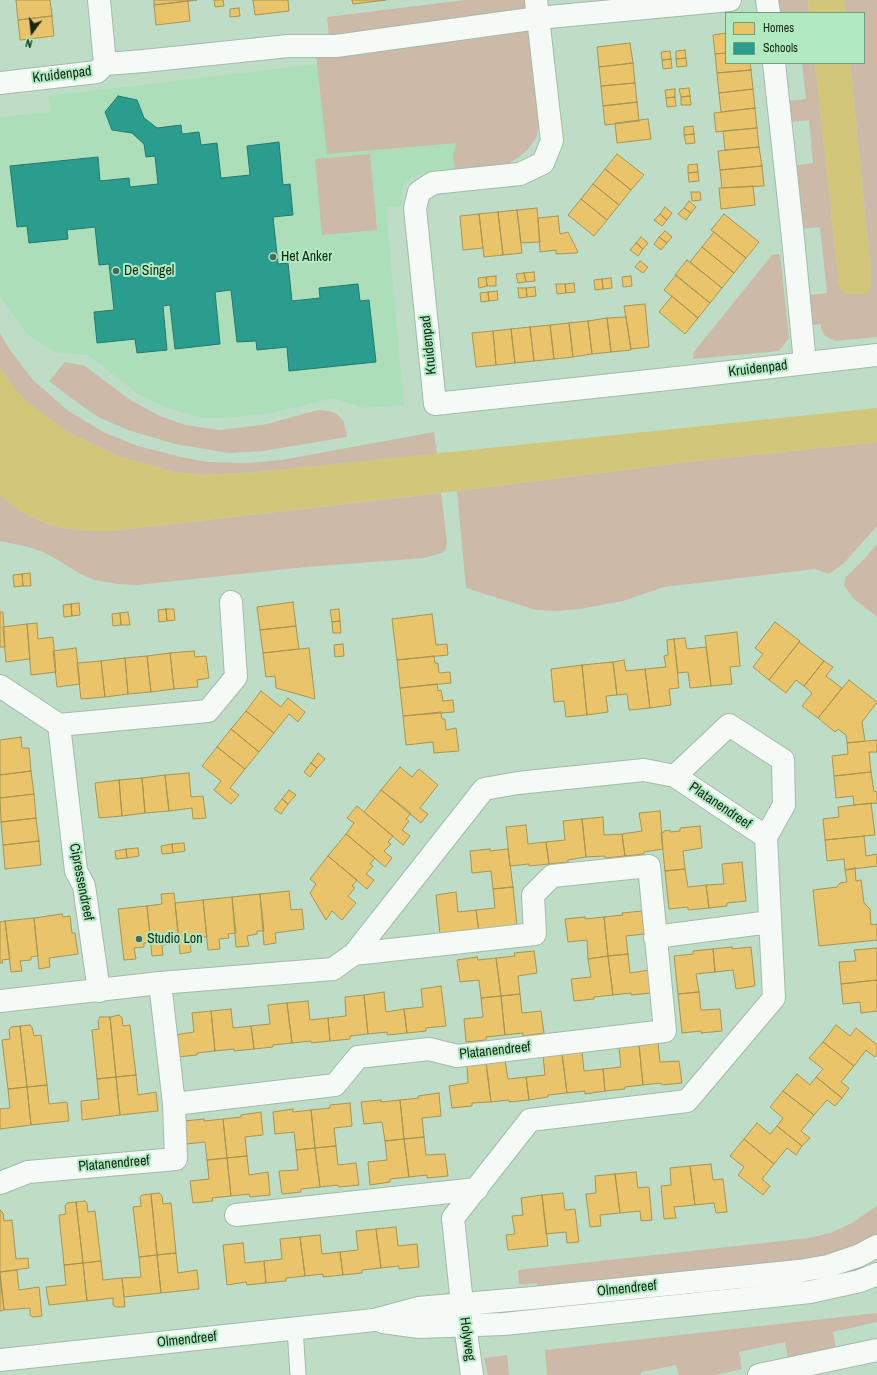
<!DOCTYPE html>
<style>
body{margin:0}
#map{position:relative;width:877px;height:1375px;overflow:hidden;background:#beddc6;font-family:"Archivo Narrow",sans-serif}
canvas{display:block}
.legend{position:absolute;left:725px;top:12px;width:140px;height:52px;box-sizing:border-box;background:#b1eac0;border:1px solid #719c7d;margin:0;padding:5px 7px;list-style:none;font-size:12px;color:#122819}
.legend li{display:flex;align-items:center;gap:8px;height:20px}
.legend b{width:20px;border:1px solid #719c7d}
.north{position:absolute;left:12px;top:12px;width:40px;height:40px;-webkit-text-stroke:3px #b1eac0;paint-order:stroke;rotate:195deg;font-size:11px;font-weight:700;line-height:16px;text-align:center;color:#122819}
.north::after{content:'';display:block;margin:auto;width:14px;height:18px;background:#122819;clip-path:polygon(50% 0,100% 100%,50% 72%,0 100%)}
</style>
<div id="map">
<canvas width="877" height="1375"></canvas>
<ul class="legend">
<li><b style="height:11px;background:#e9c46a"></b>Homes</li>
<li><b style="height:11px;background:#2a9d8f"></b>Schools</li>
</ul>
<div class="north">N</div>
</div>
<script>
const ctx = document.querySelector('canvas').getContext('2d');
ctx.lineJoin = 'round';
function paint(path, color) {
  ctx.fillStyle = color;
  ctx.fill(path, 'evenodd');
}
function shape(rows) {
  const path = new Path2D();
  for (const r of rows) {
    path.moveTo(r[0], r[1]);
    for (let i = 2; i < r.length; i += 2) path.lineTo(r[i], r[i + 1]);
  }
  return path;
}
function strokePath(path, color, width, dash) {
  ctx.strokeStyle = color;
  ctx.lineWidth = width;
  ctx.lineCap = dash ? 'butt' : 'round';
  ctx.setLineDash(dash || []);
  ctx.stroke(path);
}
function drawText(font, color, halo, rows, align = 'center') {
  ctx.font = font + ' "Archivo Narrow",sans-serif';
  ctx.lineWidth = 4;
  ctx.setLineDash([]);
  ctx.textBaseline = 'middle';
  ctx.strokeStyle = halo;
  ctx.fillStyle = color;
  for (const [text, x, y, turn = 0] of rows) {
    ctx.save();
    ctx.translate(x, y);
    ctx.rotate((+turn || 0) * Math.PI / 180);
    ctx.textAlign = isNaN(turn) ? turn : align;
    if (halo) ctx.strokeText(text, 0, 0);
    ctx.fillText(text, 0, 0);
    ctx.restore();
  }
}
paint(shape([
 [317,64,539,125,536,138,528,149,519,157,509,163,423,174,410,178,403,185,402,206,386,207,404,405,364,408,333,398,272,413,225,418,202,418,168,408,138,394,88,355,58,353,41,344,26,333,0,296,0,117,51,112,48,96]
]), '#addeba');
paint(shape([
 [465,0,525,0,527,13,329,37,327,17],
 [778,0,808,0,809,13,780,13],
 [844,0,877,0,877,337,835,341,825,336,821,328,821,324,813,325,809,295,827,293,820,227,799,229,792,166,813,163,809,120,791,122,789,101,806,99,802,63,815,63,839,286,870,288,871,273,850,63,864,63,864,13,845,13],
 [529,28,539,125,536,138,528,149,519,157,509,163,455,170,453,154,457,143,327,154,316,54],
 [370,154,377,230,322,235,315,159],
 [780,254,789,338,779,351,694,359,693,353,772,255],
 [0,333,10,350,32,379,67,410,105,433,138,446,181,457,207,462,247,463,282,460,434,432,437,454,257,472,203,475,173,472,118,456,69,433,27,402,13,387,0,367],
 [65,362,85,366,130,400,160,416,185,425,219,430,263,425,318,410,329,411,337,414,344,422,347,437,263,451,229,453,175,444,128,430,98,417,71,398,49,381],
 [877,442,877,526,844,563,829,574,815,569,664,587,623,601,580,609,558,611,536,610,466,588,457,491,687,462],
 [441,493,447,543,445,550,442,553,424,558,306,567,137,585,118,584,94,580,77,572,58,560,43,552,28,547,0,541,0,495,20,511,45,523,64,528,88,531,111,531],
 [877,544,877,617,853,598,844,585,846,577,865,558],
 [877,1206,877,1234,869,1239,828,1257,538,1290,537,1283,519,1285,518,1270,809,1238,830,1233,852,1223],
 [877,1313,877,1322,833,1332,836,1349,788,1360,785,1342,739,1352,742,1369,715,1375,679,1375,676,1365,641,1372,641,1375,547,1375,545,1350],
 [507,1355,509,1375,488,1375,484,1358]
]), '#ccb9a7');
paint(shape([
 [808,0,844,0,845,13,809,13],
 [815,63,850,63,871,273,870,288,868,292,864,294,848,294,842,291,839,286],
 [0,367,13,387,27,402,69,433,118,456,173,472,203,475,257,472,877,408,877,442,687,462,457,491,111,531,88,531,64,528,45,523,20,511,0,495]
]), '#d2c679');
const homes = shape([
 [16,0,50,0,52,16,18,20,16,0],
 [154,0,197,0,154,5,154,0],
 [214,0,223,0,224,6,215,7,214,0],
 [253,0,288,0,289,11,255,15,253,0],
 [352,0,386,0,353,4,352,0],
 [188,1,190,21,156,25,154,5,188,1],
 [239,8,240,16,230,17,230,9,239,8],
 [52,16,54,36,20,40,18,20,52,16],
 [726,33,726,53,715,54,713,35,726,33],
 [630,43,633,63,599,67,597,47,630,43],
 [685,50,686,58,676,59,676,51,685,50],
 [670,51,671,59,662,60,661,52,670,51],
 [726,53,726,63,750,63,751,70,717,73,715,54,726,53],
 [686,58,687,66,677,67,676,59,686,58],
 [671,59,672,68,663,69,662,60,671,59],
 [633,63,635,83,601,86,599,67,633,63],
 [751,70,753,89,719,93,717,73,751,70],
 [635,83,637,102,603,106,601,86,635,83],
 [689,88,690,96,681,97,679,89,689,88],
 [675,89,675,97,666,98,665,90,675,89],
 [753,89,755,108,721,112,719,93,753,89],
 [690,96,691,105,681,105,681,97,690,96],
 [675,97,676,106,667,107,666,98,675,97],
 [637,102,639,121,605,125,603,106,637,102],
 [755,108,757,128,716,132,714,113,755,108],
 [648,119,651,139,617,143,615,123,648,119],
 [693,126,694,134,684,135,684,127,693,126],
 [757,128,759,147,725,150,723,131,757,128],
 [694,134,695,143,686,144,684,135,694,134],
 [759,147,762,166,720,170,718,151,759,147],
 [617,154,644,175,631,190,605,169,617,154],
 [697,164,698,172,688,173,688,165,697,164],
 [762,166,764,186,722,188,720,170,762,166],
 [605,169,631,190,619,205,593,184,605,169],
 [698,172,699,181,689,182,688,173,698,172],
 [593,184,619,205,607,220,581,199,593,184],
 [753,186,755,205,721,209,719,188,753,186],
 [691,192,700,192,701,200,692,201,691,192],
 [581,199,607,220,594,236,568,215,581,199],
 [689,201,696,207,691,213,684,208,689,201],
 [665,207,672,213,667,220,660,214,665,207],
 [537,208,540,242,521,243,517,210,537,208],
 [684,208,691,213,686,220,678,214,684,208],
 [517,210,522,253,503,255,498,212,517,210],
 [498,212,503,255,484,257,479,214,498,212],
 [479,214,483,248,463,250,460,216,479,214],
 [660,214,667,220,662,226,654,220,660,214],
 [724,214,759,242,746,258,711,230,724,214],
 [558,216,560,234,568,232,578,252,577,253,556,254,556,250,540,252,538,218,558,216],
 [665,231,672,237,667,243,659,237,665,231],
 [714,232,746,258,734,273,702,247,714,232],
 [641,237,648,243,643,249,636,243,641,237],
 [659,237,667,243,661,250,654,244,659,237],
 [636,243,643,249,638,256,630,250,636,243],
 [702,247,734,273,722,288,690,262,702,247],
 [687,260,722,288,710,303,675,275,687,260],
 [640,261,648,267,643,273,635,267,640,261],
 [534,272,535,281,526,282,524,273,534,272],
 [524,273,526,282,518,283,516,274,524,273],
 [676,275,710,303,698,318,664,290,676,275],
 [496,276,496,286,487,286,486,277,496,276],
 [631,276,632,286,623,287,622,277,631,276],
 [486,277,487,286,479,288,478,278,486,277],
 [611,278,612,288,603,289,602,279,611,278],
 [602,279,603,289,595,290,594,280,602,279],
 [574,283,575,292,566,293,565,284,574,283],
 [556,284,565,284,566,293,557,294,556,284],
 [535,287,536,296,527,297,526,288,535,287],
 [518,288,526,288,527,297,519,298,518,288],
 [497,291,498,300,489,301,488,292,497,291],
 [488,292,489,301,481,302,480,293,488,292],
 [672,296,698,318,685,334,659,312,672,296],
 [645,304,649,347,631,349,624,306,645,304],
 [626,317,631,350,611,352,607,318,626,317],
 [607,318,611,352,592,354,588,321,607,318],
 [588,321,592,354,573,357,569,323,588,321],
 [569,323,573,357,554,359,550,325,569,323],
 [550,325,554,359,534,361,530,327,550,325],
 [530,327,534,361,515,363,511,329,530,327],
 [511,329,515,363,496,365,493,331,511,329],
 [493,331,496,365,476,367,472,333,493,331],
 [30,573,31,586,23,586,22,574,30,573],
 [22,574,23,586,14,587,13,575,22,574],
 [293,602,296,626,260,630,257,607,293,602],
 [79,603,80,615,72,616,71,604,79,603],
 [71,604,72,616,64,617,63,605,71,604],
 [166,609,167,621,159,622,158,610,166,609],
 [166,609,174,609,175,620,167,621,166,609],
 [339,609,340,621,332,622,330,610,339,609],
 [0,612,3,612,5,647,0,647,0,612],
 [128,612,130,625,121,625,120,613,128,612],
 [120,613,121,625,113,626,112,614,120,613],
 [432,614,436,645,447,644,448,655,397,660,392,619,432,614],
 [340,621,341,633,333,633,332,622,340,621],
 [775,622,800,641,769,680,753,667,763,654,755,648,775,622],
 [37,623,38,639,53,637,56,672,31,675,27,624,37,623],
 [27,624,30,659,6,662,3,627,27,624],
 [296,626,299,649,263,653,260,630,296,626],
 [737,632,740,666,730,667,732,684,711,686,705,636,737,632],
 [685,638,687,649,706,647,711,686,690,688,688,672,678,673,674,639,685,638],
 [674,639,679,688,669,689,671,705,650,708,645,669,666,667,664,656,668,655,667,640,674,639],
 [799,642,824,661,804,686,796,680,786,693,769,680,799,642],
 [343,644,344,656,335,657,334,645,343,644],
 [76,648,80,684,57,687,53,651,76,648],
 [309,648,315,699,276,688,275,676,266,677,263,653,309,648],
 [194,651,195,657,206,656,209,678,197,680,198,687,174,689,170,653,194,651],
 [170,653,174,689,151,692,147,656,170,653],
 [147,656,151,692,128,694,125,658,147,656],
 [434,656,435,663,438,663,439,673,450,672,451,683,400,688,397,660,434,656],
 [125,658,128,694,105,697,101,661,125,658],
 [624,660,626,671,645,669,650,708,629,710,627,694,617,695,613,662,624,660],
 [101,661,105,697,81,699,77,663,101,661],
 [824,661,833,667,826,676,842,688,818,718,802,706,812,693,804,686,824,661],
 [613,662,617,695,606,696,608,712,587,715,582,665,613,662],
 [582,665,587,715,566,717,564,701,554,702,551,669,582,665],
 [849,680,877,702,862,722,865,741,847,743,846,735,838,729,835,732,818,718,849,680],
 [437,684,438,691,441,690,443,701,453,700,454,712,403,716,400,688,437,684],
 [261,691,281,707,288,698,305,712,298,722,289,714,274,733,246,711,261,691],
 [246,711,274,733,259,752,231,729,246,711],
 [441,712,442,719,445,719,446,730,456,728,459,751,434,753,433,742,406,745,403,716,441,712],
 [231,729,259,752,245,769,217,747,231,729],
 [21,737,22,748,29,748,31,771,0,775,0,740,21,737],
 [877,740,877,752,869,752,871,772,834,776,832,756,848,754,847,743,877,740],
 [217,747,245,769,230,788,239,795,231,804,214,790,221,781,202,766,217,747],
 [318,753,325,759,317,768,311,763,318,753],
 [311,763,317,768,310,777,304,772,311,763],
 [400,767,412,777,419,769,438,785,420,808,428,814,421,823,381,790,400,767],
 [31,771,34,794,0,798,0,775,31,771],
 [871,772,874,792,877,791,877,803,854,805,853,796,836,798,834,776,871,772],
 [189,773,191,797,203,796,206,818,193,819,192,808,169,811,165,775,189,773],
 [165,775,169,811,145,813,142,778,165,775],
 [142,778,145,813,122,816,119,780,142,778],
 [119,780,122,816,99,818,95,783,119,780],
 [289,790,296,795,288,804,282,799,289,790],
 [381,790,411,813,406,819,409,821,402,830,410,836,403,845,364,812,381,790],
 [34,794,36,818,1,822,0,798,34,794],
 [282,799,288,804,281,814,274,809,282,799],
 [871,803,875,835,825,840,823,819,839,817,838,807,871,803],
 [357,806,393,836,388,842,391,844,384,851,392,858,385,867,346,834,354,823,347,818,357,806],
 [660,811,663,849,644,852,644,854,625,856,622,834,642,831,639,813,660,811],
 [603,817,604,835,622,834,625,856,605,858,605,856,586,857,582,819,603,817],
 [36,818,39,841,3,845,1,822,36,818],
 [582,819,586,857,568,860,568,862,549,864,546,842,565,840,563,821,582,819],
 [526,825,528,844,546,842,549,864,529,866,529,864,510,866,506,827,526,825],
 [700,826,702,848,683,851,685,869,665,871,661,833,664,832,664,831,670,830,670,832,680,831,680,828,700,826],
 [346,834,375,858,370,864,373,866,366,874,374,880,367,889,328,856,346,834],
 [864,836,866,856,877,854,877,866,845,870,844,859,827,861,825,840,864,836],
 [39,841,41,865,5,869,3,845,39,841],
 [184,843,185,851,173,853,172,844,184,843],
 [172,844,173,853,162,854,161,846,172,844],
 [138,848,139,856,127,858,126,849,138,848],
 [126,849,127,858,116,859,115,851,126,849],
 [490,849,490,851,508,849,513,887,493,889,491,871,472,873,470,851,490,849],
 [328,856,357,880,352,886,355,888,348,896,356,903,342,920,332,911,326,920,310,893,316,884,310,879,328,856],
 [742,862,746,901,727,903,727,906,709,908,706,885,724,884,722,864,742,862],
 [855,868,856,881,861,880,864,903,870,909,871,925,877,924,877,940,819,946,813,890,837,887,840,883,847,882,845,870,855,868],
 [685,869,688,887,706,885,709,908,688,910,688,907,669,909,665,871,685,869],
 [513,887,517,926,479,932,476,910,495,908,493,889,513,887],
 [289,891,291,910,302,909,304,929,275,933,276,943,264,945,260,894,289,891],
 [456,892,458,912,476,910,479,932,440,934,436,895,456,892],
 [174,893,179,940,172,940,172,944,162,945,163,955,152,956,147,906,162,904,161,894,174,893],
 [260,894,264,931,257,931,257,934,247,936,249,946,236,947,232,897,260,894],
 [232,897,236,933,228,934,229,938,219,939,220,949,208,950,203,900,232,897],
 [203,900,207,937,200,937,201,941,190,942,191,952,180,954,175,903,203,900],
 [147,906,151,943,144,943,144,947,134,948,136,959,124,960,118,909,147,906],
 [642,911,644,934,626,936,628,954,608,956,604,917,623,915,622,913,642,911],
 [62,914,63,917,70,916,72,933,75,933,78,954,49,958,50,967,39,969,34,918,62,914],
 [585,917,585,919,604,917,608,956,588,959,587,940,568,942,565,919,585,917],
 [34,918,38,956,31,957,31,960,20,961,22,971,11,972,5,921,34,918],
 [5,921,10,959,2,960,3,963,0,963,0,922,5,921],
 [732,947,732,949,751,947,755,986,736,989,733,970,715,972,713,949,732,947],
 [877,948,877,980,841,984,839,962,856,961,854,950,877,948],
 [713,949,715,972,696,974,699,992,678,994,674,956,693,954,693,951,713,949],
 [534,951,537,973,518,976,520,994,501,996,496,958,515,956,514,953,534,951],
 [628,954,630,973,649,970,651,993,631,995,631,993,613,995,608,956,628,954],
 [608,956,613,995,594,997,594,999,574,1001,571,979,591,977,588,959,608,956],
 [477,957,478,960,496,958,501,996,481,998,479,980,460,982,457,960,477,957],
 [877,980,877,1011,861,1013,860,1002,843,1004,841,984,877,980],
 [441,986,446,1026,426,1028,426,1031,407,1033,404,1009,423,1007,421,989,441,986],
 [384,992,386,1012,404,1009,407,1033,387,1035,387,1032,368,1034,364,995,384,992],
 [699,992,701,1010,720,1009,722,1031,701,1033,701,1031,682,1033,678,994,699,992],
 [520,994,522,1013,541,1011,544,1033,523,1036,523,1033,505,1035,501,996,520,994],
 [364,995,368,1034,350,1036,350,1039,330,1041,328,1018,346,1016,345,997,364,995],
 [501,996,505,1035,486,1037,486,1040,466,1042,464,1019,483,1017,481,998,501,996],
 [308,1001,310,1020,328,1018,330,1041,311,1043,311,1041,292,1043,287,1003,308,1001],
 [287,1003,292,1043,273,1045,273,1047,254,1049,251,1026,270,1024,268,1005,287,1003],
 [231,1009,233,1028,251,1026,254,1049,234,1051,234,1049,215,1051,211,1011,231,1009],
 [211,1011,215,1051,197,1053,197,1055,177,1057,174,1035,194,1032,192,1013,211,1011],
 [119,1015,122,1018,123,1026,130,1025,136,1075,116,1077,110,1017,119,1015],
 [100,1017,110,1017,116,1077,97,1079,92,1030,99,1029,98,1021,100,1017],
 [30,1025,32,1027,34,1036,41,1035,47,1085,27,1087,20,1026,30,1025],
 [836,1025,850,1036,856,1028,877,1045,877,1054,875,1057,866,1050,854,1066,823,1042,836,1025],
 [20,1026,27,1087,8,1089,2,1040,10,1039,9,1030,11,1027,20,1026],
 [823,1042,854,1066,841,1082,849,1088,842,1098,816,1077,823,1069,809,1058,823,1042],
 [658,1043,660,1062,679,1061,682,1083,662,1085,661,1083,643,1085,639,1045,658,1043],
 [639,1045,643,1085,625,1087,625,1089,605,1091,603,1069,621,1067,619,1048,639,1045],
 [582,1052,584,1071,603,1069,605,1091,585,1094,585,1091,567,1093,562,1054,582,1052],
 [562,1054,567,1093,548,1095,548,1097,529,1100,526,1077,545,1075,543,1056,562,1054],
 [505,1060,508,1079,526,1077,529,1100,509,1102,509,1100,491,1102,486,1063,505,1060],
 [486,1063,491,1102,472,1103,472,1106,452,1108,449,1086,468,1083,467,1065,486,1063],
 [797,1074,810,1085,816,1077,842,1098,835,1106,827,1100,814,1115,783,1091,797,1074],
 [136,1075,138,1095,156,1092,158,1111,120,1115,116,1077,136,1075],
 [116,1077,120,1115,82,1120,81,1101,99,1099,97,1079,116,1077],
 [47,1085,49,1104,67,1102,69,1121,31,1125,27,1087,47,1085],
 [27,1087,31,1125,0,1129,0,1109,10,1108,8,1089,27,1087],
 [783,1091,814,1115,801,1131,810,1138,802,1146,777,1126,783,1118,770,1107,783,1091],
 [439,1093,441,1116,422,1118,424,1137,404,1139,400,1100,419,1098,418,1096,439,1093],
 [381,1100,381,1102,400,1100,404,1139,385,1141,382,1122,364,1124,361,1102,381,1100],
 [350,1103,352,1126,334,1128,336,1146,315,1148,311,1110,330,1108,330,1105,350,1103],
 [293,1109,293,1112,311,1110,315,1148,296,1150,294,1132,275,1134,273,1112,293,1109],
 [261,1112,263,1135,245,1137,247,1156,227,1158,223,1119,241,1117,241,1115,261,1112],
 [204,1119,204,1121,223,1119,227,1158,207,1160,205,1142,186,1144,184,1121,204,1119],
 [757,1123,770,1134,777,1126,802,1146,796,1155,787,1148,774,1164,744,1139,757,1123],
 [424,1137,426,1155,445,1154,448,1176,427,1178,427,1175,409,1177,404,1139,424,1137],
 [404,1139,409,1177,390,1179,390,1182,370,1185,368,1162,387,1160,385,1141,404,1139],
 [744,1139,774,1164,762,1179,770,1186,763,1195,738,1175,744,1167,730,1156,744,1139],
 [336,1146,338,1165,356,1163,359,1185,339,1187,338,1185,320,1187,315,1148,336,1146],
 [315,1148,320,1187,301,1189,301,1192,282,1194,279,1171,298,1170,296,1150,315,1148],
 [247,1156,249,1175,268,1172,270,1195,250,1197,249,1194,231,1196,227,1158,247,1156],
 [227,1158,231,1196,212,1198,213,1201,193,1203,190,1181,209,1179,207,1160,227,1158],
 [711,1164,713,1180,723,1179,727,1212,716,1213,714,1203,695,1205,690,1166,711,1164],
 [690,1166,695,1205,674,1207,676,1218,664,1219,661,1186,671,1185,670,1168,690,1166],
 [636,1172,638,1188,649,1187,652,1220,641,1221,640,1211,620,1213,615,1174,636,1172],
 [615,1174,620,1213,600,1215,601,1226,590,1227,586,1194,596,1193,595,1176,615,1174],
 [159,1193,162,1196,163,1204,171,1203,176,1253,157,1255,151,1194,159,1193],
 [563,1193,565,1210,575,1209,579,1242,567,1243,566,1232,546,1234,542,1195,563,1193],
 [151,1194,157,1255,139,1257,133,1207,141,1206,140,1197,142,1195,151,1194],
 [542,1195,548,1246,508,1250,506,1235,515,1234,512,1216,523,1215,521,1198,542,1195],
 [85,1201,87,1203,88,1212,95,1211,101,1261,83,1263,76,1202,85,1201],
 [76,1202,83,1263,64,1265,59,1215,66,1214,65,1206,67,1203,76,1202],
 [0,1210,3,1213,4,1221,12,1220,16,1259,28,1258,29,1268,0,1272,0,1210],
 [396,1227,398,1246,417,1244,419,1267,399,1269,399,1266,381,1268,376,1229,396,1227],
 [376,1229,381,1268,362,1270,362,1273,343,1275,340,1252,358,1250,356,1231,376,1229],
 [320,1235,322,1254,340,1252,343,1275,323,1277,323,1274,305,1276,300,1237,320,1235],
 [300,1237,305,1276,286,1278,286,1281,266,1283,264,1261,282,1259,280,1239,300,1237],
 [243,1243,245,1263,264,1261,266,1283,247,1285,246,1282,227,1285,223,1245,243,1243],
 [176,1253,178,1273,197,1270,199,1289,161,1293,157,1255,176,1253],
 [157,1255,161,1293,124,1297,122,1278,141,1277,139,1257,157,1255],
 [101,1261,103,1280,122,1278,125,1307,116,1307,113,1305,113,1298,87,1301,83,1263,101,1261],
 [83,1263,87,1301,49,1305,46,1287,66,1285,64,1265,83,1263],
 [17,1270,19,1290,39,1287,42,1316,33,1317,30,1315,30,1308,4,1310,0,1272,17,1270],
 [0,1277,4,1310,0,1311,0,1277]
]);
paint(homes, '#e9c46a');
strokePath(homes, '#a89552', 1);
const schools = shape([
 [118,96,137,100,144,118,157,128,181,125,182,134,199,132,201,145,217,143,221,178,250,175,247,146,279,142,283,185,290,184,293,215,273,217,278,264,288,263,292,301,320,298,319,288,358,284,360,301,369,300,376,362,289,371,287,347,257,350,256,341,237,342,231,290,215,292,220,344,175,349,170,305,163,306,167,350,137,353,135,339,97,343,94,312,114,310,109,264,99,265,95,227,67,230,68,239,29,243,27,226,17,227,10,166,98,157,100,181,129,178,130,187,158,184,155,156,146,157,144,144,132,133,112,130,105,112,118,96]
]);
paint(schools, '#2a9d8f');
strokePath(schools, '#237a6c', 1);
const service = shape([
 [295,1328,298,1375]
]);
const pedestrian = shape([
 [105,64,144,61,288,46,336,46,538,18]
]);
const minor = shape([
 [536,0,552,141,543,163,520,174,433,183,419,192,415,208,435,404,686,377,877,355],
 [767,0,769,13],
 [538,18,730,0],
 [774,63,793,238,805,363],
 [0,83,97,72,105,64,99,0],
 [0,686,59,725,208,711,236,677,231,602],
 [59,725,76,871,84,886,99,991],
 [675,776,729,725,783,760,784,805,766,837],
 [655,937,770,922],
 [0,1001,160,983,333,969,354,954,484,789,518,783,644,770,675,776,766,837,774,998,687,1101,530,1120,453,1218,462,1304],
 [174,1104,335,1085,358,1057,429,1049,457,1056,665,1031,649,866,552,876,533,895,535,934,354,954],
 [0,1183,28,1172,176,1159,174,1104,160,983],
 [236,1215,477,1189],
 [759,1375,877,1350]
]);
const tertiary = shape([
 [463,1311,472,1375],
 [383,1322,419,1327,504,1324,810,1292,860,1281,877,1274],
 [0,1360,374,1320,418,1308,533,1298,799,1271,828,1266,858,1256,877,1246]
]);
strokePath(service, '#a3bba9', 17);
strokePath(pedestrian, '#a3bba9', 24);
strokePath(minor, '#a3bba9', 24);
strokePath(tertiary, '#a3bba9', 24);
strokePath(service, '#f5faf6', 15);
strokePath(pedestrian, '#f5faf6', 22);
strokePath(minor, '#f5faf6', 22);
strokePath(tertiary, '#f5faf6', 22);
for (const [x, y, r, color] of [
 [273,257,4,"#4e6756"],
 [116,271,4,"#4e6756"],
 [139,939,4,"#4e6756"]
]) {
  const dot = new Path2D();
  dot.arc(x, y, r, 0, 2 * Math.PI);
  ctx.fillStyle = color;
  ctx.fill(dot);
  strokePath(dot, '#b1eac0', 1.5);
}
drawText('14px', '#122819', '#b1eac0', [
 ["Kruidenpad",62,75,-7],
 ["Kruidenpad",429,345,-96],
 ["Kruidenpad",758,369,-7],
 ["Platanendreef",720,806,34],
 ["Cipressendreef",81,882,79],
 ["Platanendreef",495,1051,-6],
 ["Platanendreef",114,1164,-5],
 ["Olmendreef",627,1289,-6],
 ["Holyweg",467,1339,82],
 ["Olmendreef",187,1340,-6]
]);
drawText('14px', '#122819', '#b1eac0', [
 ["Het Anker",281,257],
 ["De Singel",124,271],
 ["Studio Lon",147,939]
], 'left');
</script>
